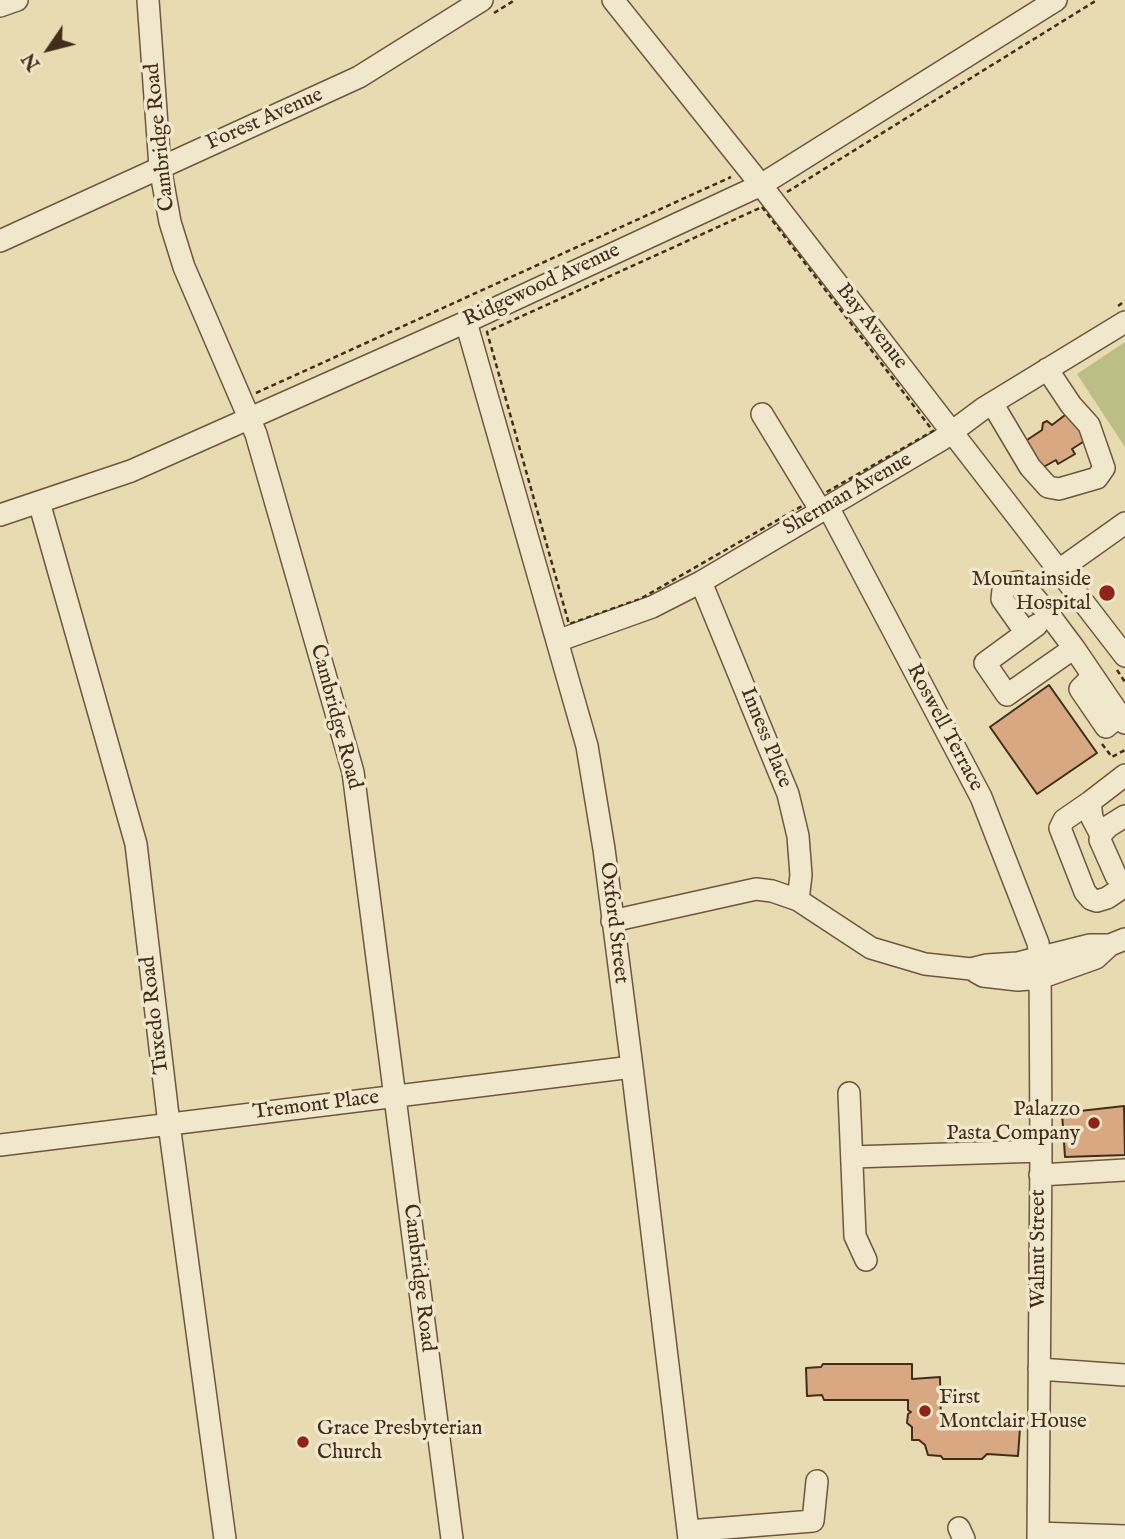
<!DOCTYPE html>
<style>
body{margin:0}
#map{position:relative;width:1125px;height:1539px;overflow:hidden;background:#e8dab1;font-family:"IM FELL English",serif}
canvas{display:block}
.north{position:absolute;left:14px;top:14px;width:70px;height:70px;-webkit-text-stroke:5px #f0e7cc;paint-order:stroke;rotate:235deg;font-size:19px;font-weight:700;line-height:28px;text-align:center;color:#422d1b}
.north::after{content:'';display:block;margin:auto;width:24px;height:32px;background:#422d1b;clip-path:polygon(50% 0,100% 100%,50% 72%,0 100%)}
</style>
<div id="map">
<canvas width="1125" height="1539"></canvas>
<div class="north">N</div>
</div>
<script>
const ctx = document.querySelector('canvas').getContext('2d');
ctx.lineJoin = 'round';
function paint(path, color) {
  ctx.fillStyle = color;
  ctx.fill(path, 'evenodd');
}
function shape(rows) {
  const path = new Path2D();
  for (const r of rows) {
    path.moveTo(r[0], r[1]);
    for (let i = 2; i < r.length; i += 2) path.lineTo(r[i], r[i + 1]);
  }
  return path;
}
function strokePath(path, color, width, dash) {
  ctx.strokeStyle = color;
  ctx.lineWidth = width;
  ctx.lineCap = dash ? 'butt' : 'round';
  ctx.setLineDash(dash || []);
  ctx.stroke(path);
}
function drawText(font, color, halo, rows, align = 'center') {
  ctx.font = font + ' "IM FELL English",serif';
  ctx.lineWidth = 7;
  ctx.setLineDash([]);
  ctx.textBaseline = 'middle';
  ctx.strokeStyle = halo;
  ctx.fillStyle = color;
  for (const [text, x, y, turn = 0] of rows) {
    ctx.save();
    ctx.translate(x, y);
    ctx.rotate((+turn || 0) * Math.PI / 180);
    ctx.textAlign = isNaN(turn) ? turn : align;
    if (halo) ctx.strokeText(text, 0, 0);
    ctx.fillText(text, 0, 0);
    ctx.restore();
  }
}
paint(shape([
 [1125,342,1125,447,1077,374]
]), '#bdbd87');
const building = shape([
 [1069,412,1086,440,1072,449,1075,454,1058,464,1056,460,1040,469,1024,442,1042,430,1043,423,1047,421,1052,425,1069,412],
 [1049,685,1097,753,1037,794,990,727,1049,685],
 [1124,1106,1125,1155,1065,1157,1062,1113,1124,1106],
 [823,1364,912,1364,912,1379,940,1377,941,1423,982,1423,985,1426,1020,1428,1018,1456,987,1454,982,1459,943,1459,941,1456,928,1455,925,1445,919,1440,912,1440,912,1427,907,1423,908,1414,911,1412,908,1410,908,1400,824,1400,822,1395,807,1396,806,1368,821,1367,823,1364]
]);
paint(building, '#d8a883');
strokePath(building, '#422d1b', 2);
const minor = shape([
 [148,0,160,167,170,222,184,267,256,434,353,772,452,1539],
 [613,0,761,185,1125,656],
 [0,6,17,0],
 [0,241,359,77,482,0],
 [466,322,587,746,604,849,632,1067,689,1539],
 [992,403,1030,467,1048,487,1059,489,1097,478,1104,468,1089,425,1071,405,1047,369],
 [762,414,821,511],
 [39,502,136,844,169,1124,225,1539],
 [828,507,981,797,1038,943,1040,958,1041,1151,1038,1539],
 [0,515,131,471,466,322,761,185,1056,0],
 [1059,570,1125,523],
 [701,582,788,794,798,836,801,875,798,900],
 [1037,625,985,663,1007,695,1074,648],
 [1026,633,1002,599,1003,590,1012,583,1018,582,1024,585,1050,616,1074,648,1125,723],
 [557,641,652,607,701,582,941,440,984,408,1125,322],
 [1093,676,1080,689,1106,727,1121,715],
 [1090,802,1064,820,1060,828,1085,892,1091,899,1097,901,1107,898,1125,886],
 [1101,835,1092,818,1090,802,1125,775],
 [1124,886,1116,876,1100,840,1102,833,1109,826,1125,816],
 [612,921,756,889,772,891,798,900,871,948,925,964,971,969,987,965,1018,963,1090,945,1110,945,1125,939],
 [976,972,983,976,1018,980,1040,978,1096,958,1110,945],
 [849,1093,855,1236,866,1260],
 [0,1145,632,1067],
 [852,1157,1041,1151],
 [1040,1175,1125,1170],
 [1039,1369,1125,1375],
 [959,1528,964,1539],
 [688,1531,813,1521,817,1481],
 [1038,1533,1125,1536]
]);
strokePath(minor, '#6c5840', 24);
strokePath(shape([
 [494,13,515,0],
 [787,192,1097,0],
 [762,207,933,431,640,599,569,624,487,332,762,207],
 [1118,306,1125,301],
 [256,393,731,177],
 [1117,670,1125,682],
 [1102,744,1112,757,1125,750]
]), '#422d1b', 2.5, [5, 3.5]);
strokePath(minor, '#f0e7cc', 21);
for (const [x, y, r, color] of [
 [1107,593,9,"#8f2418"],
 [1094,1123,7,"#8f2418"],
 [925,1411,7,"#8f2418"],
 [303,1442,7,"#8f2418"]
]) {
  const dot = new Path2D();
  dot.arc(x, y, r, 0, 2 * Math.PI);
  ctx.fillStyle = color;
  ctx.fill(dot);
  strokePath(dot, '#f0e7cc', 2.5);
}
drawText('21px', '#422d1b', '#f0e7cc', [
 ["Forest Avenue",265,120,-24],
 ["Cambridge Road",161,137,-96],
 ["Ridgewood Avenue",542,286,-25],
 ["Bay Avenue",871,327,52],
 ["Sherman Avenue",848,495,-30],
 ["Cambridge Road",335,717,75],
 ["Roswell Terrace",944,728,62],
 ["Inness Place",765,738,68],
 ["Oxford Street",613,923,83],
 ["Tuxedo Road",156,1015,-97],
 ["Tremont Place",316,1106,-7],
 ["Walnut Street",1040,1249,-90],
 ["Cambridge Road",418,1278,83]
]);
drawText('21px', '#422d1b', '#f0e7cc', [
 ["Mountainside",1091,581],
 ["Hospital",1091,605],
 ["Palazzo",1080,1111],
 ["Pasta Company",1080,1135],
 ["First",939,1399,"left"],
 ["Montclair House",939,1423,"left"],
 ["Grace Presbyterian",317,1430,"left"],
 ["Church",317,1454,"left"]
], 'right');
</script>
